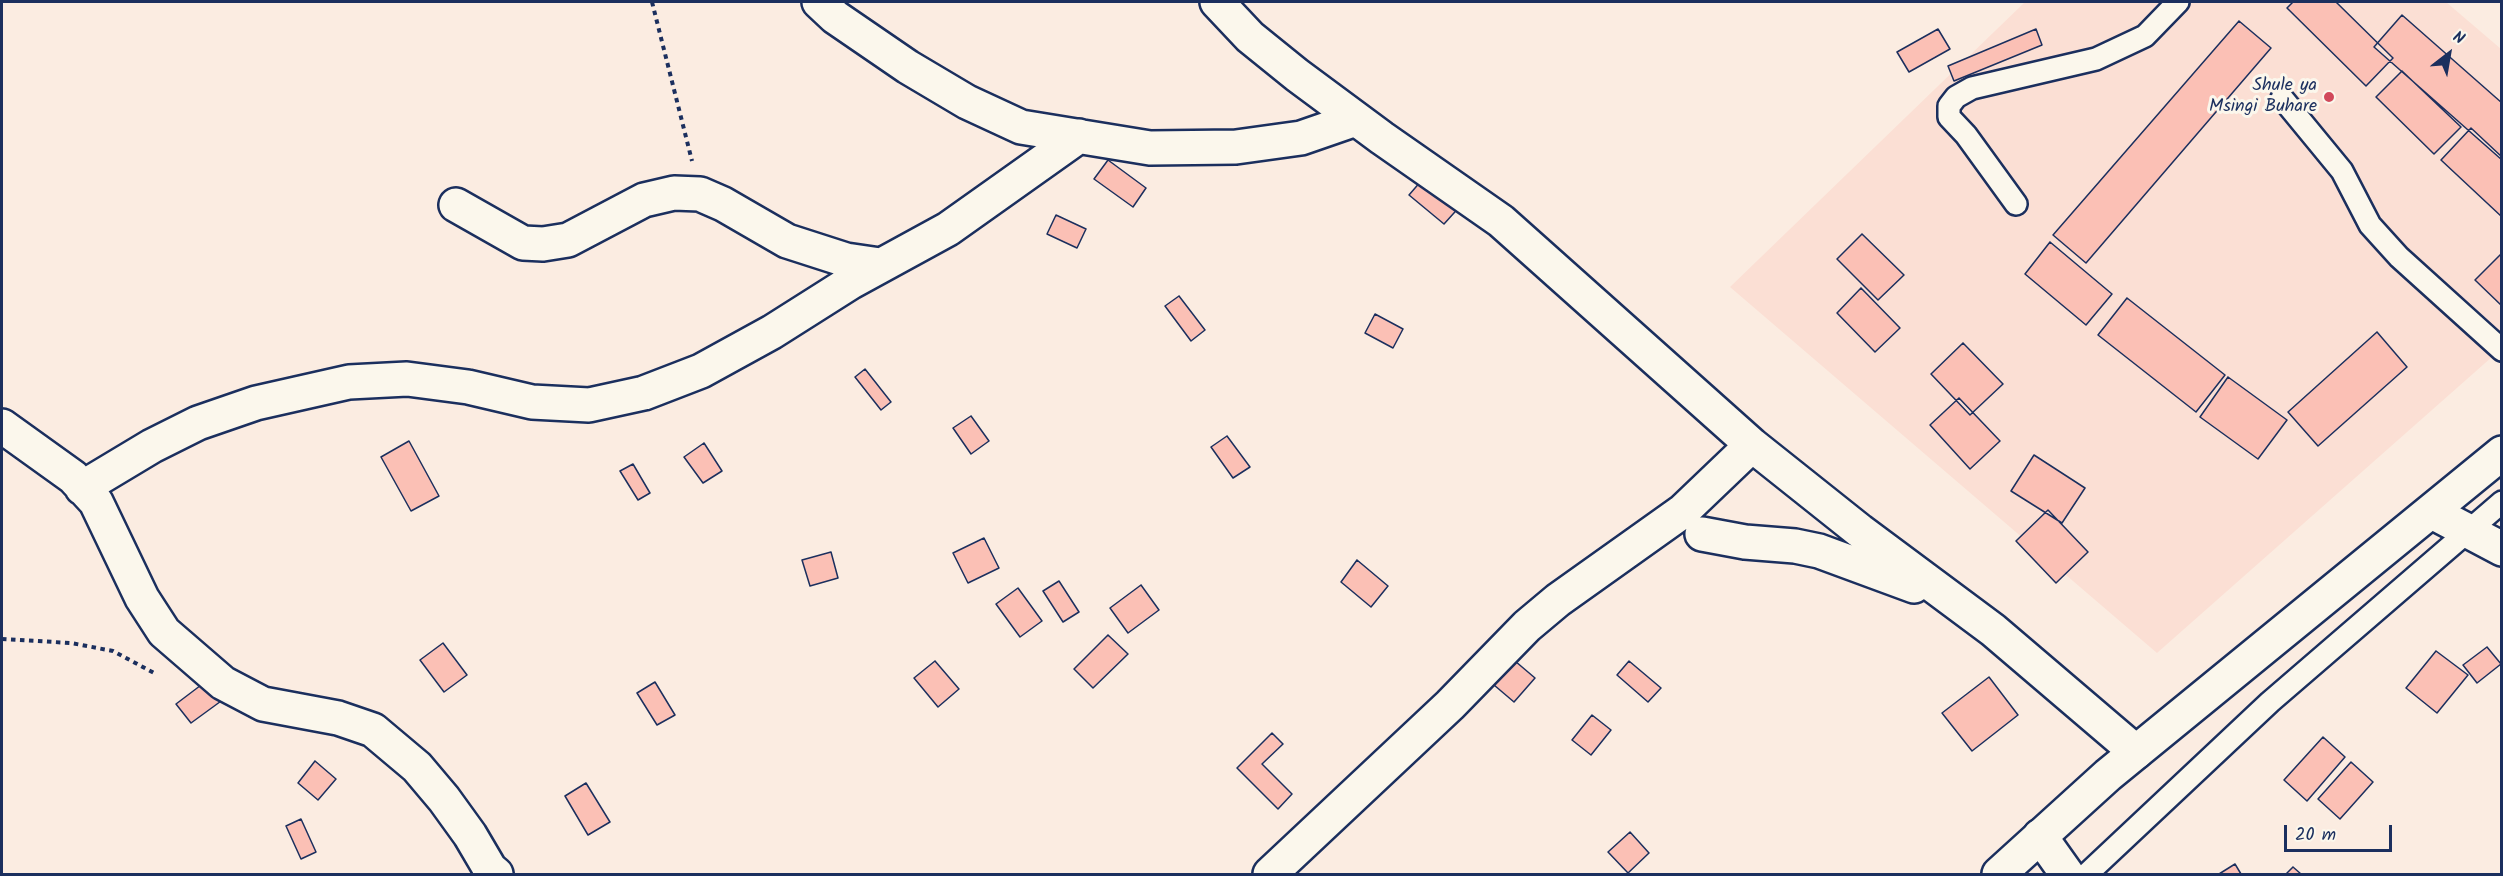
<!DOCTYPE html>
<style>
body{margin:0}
#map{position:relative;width:2503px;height:876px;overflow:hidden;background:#fbece1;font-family:Kalam,sans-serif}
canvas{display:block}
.frame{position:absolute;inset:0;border:3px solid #1b2f5e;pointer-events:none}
.north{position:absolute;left:2419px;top:24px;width:60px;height:60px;-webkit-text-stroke:4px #fbf7ec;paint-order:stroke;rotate:31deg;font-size:16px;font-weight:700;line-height:24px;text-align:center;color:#1b2f5e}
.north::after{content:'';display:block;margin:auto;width:21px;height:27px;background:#1b2f5e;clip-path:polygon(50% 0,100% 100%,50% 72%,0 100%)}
.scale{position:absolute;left:2284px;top:825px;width:108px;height:27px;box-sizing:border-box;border:3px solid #1b2f5e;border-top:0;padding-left:8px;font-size:18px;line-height:21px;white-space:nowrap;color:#1b2f5e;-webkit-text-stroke:4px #fbf7ec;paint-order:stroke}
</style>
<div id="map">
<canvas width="2503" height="876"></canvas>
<div class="frame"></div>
<div class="north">N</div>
<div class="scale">20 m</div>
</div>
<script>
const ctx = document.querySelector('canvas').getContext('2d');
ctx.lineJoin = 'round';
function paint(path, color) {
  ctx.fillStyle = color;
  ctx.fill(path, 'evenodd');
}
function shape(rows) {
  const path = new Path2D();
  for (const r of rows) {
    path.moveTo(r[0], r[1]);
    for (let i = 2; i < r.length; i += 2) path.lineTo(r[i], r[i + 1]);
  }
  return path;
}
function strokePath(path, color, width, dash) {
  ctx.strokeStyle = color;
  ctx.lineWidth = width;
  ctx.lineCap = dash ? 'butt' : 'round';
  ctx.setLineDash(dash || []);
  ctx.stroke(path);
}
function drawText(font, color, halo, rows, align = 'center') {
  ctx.font = font + ' Kalam,sans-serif';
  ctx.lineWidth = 6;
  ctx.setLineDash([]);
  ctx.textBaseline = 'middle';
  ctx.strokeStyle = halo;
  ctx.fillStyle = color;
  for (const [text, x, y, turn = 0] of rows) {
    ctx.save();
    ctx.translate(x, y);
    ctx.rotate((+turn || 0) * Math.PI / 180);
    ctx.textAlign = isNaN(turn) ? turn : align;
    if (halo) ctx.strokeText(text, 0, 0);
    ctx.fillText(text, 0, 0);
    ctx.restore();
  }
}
paint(shape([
 [2025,2,2446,2,2501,49,2501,349,2157,653,1730,287]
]), '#fbdfd4');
const building = shape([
 [2293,2,2336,2,2393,58,2366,86,2287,8,2293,2],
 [2402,15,2502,103,2502,160,2374,47,2402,15],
 [2239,21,2271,48,2086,263,2053,235,2239,21],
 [1938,29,1950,49,1909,72,1897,52,1938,29],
 [2036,29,2042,45,1954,81,1948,66,2036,29],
 [2402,71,2461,127,2434,154,2376,97,2402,71],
 [2471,128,2502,157,2502,217,2441,160,2471,128],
 [1108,160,1146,188,1133,207,1094,179,1108,160],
 [1428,173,1463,203,1444,224,1409,195,1428,173],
 [1056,215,1086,229,1077,248,1047,234,1056,215],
 [1862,234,1904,275,1878,300,1837,259,1862,234],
 [2050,242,2112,294,2086,325,2025,274,2050,242],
 [2502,253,2502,306,2475,280,2502,253],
 [1861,288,1900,328,1875,352,1837,313,1861,288],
 [1179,296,1205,330,1191,341,1165,306,1179,296],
 [2127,298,2225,375,2196,412,2098,335,2127,298],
 [1375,314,1403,329,1393,348,1365,333,1375,314],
 [2377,332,2407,367,2318,446,2288,412,2377,332],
 [1963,343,2003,384,1970,415,1931,374,1963,343],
 [865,369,891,402,881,410,855,377,865,369],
 [2228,377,2287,420,2258,459,2200,417,2228,377],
 [1959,398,2000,441,1970,469,1930,425,1959,398],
 [971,416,989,441,971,454,953,428,971,416],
 [1227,436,1250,467,1233,478,1211,447,1227,436],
 [409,441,439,496,411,511,381,457,409,441],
 [704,443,722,471,703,483,684,457,704,443],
 [2034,455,2085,488,2062,523,2011,491,2034,455],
 [633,464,650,493,638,500,620,471,633,464],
 [2048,510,2088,552,2056,583,2016,541,2048,510],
 [984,538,999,568,968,583,953,553,984,538],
 [831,552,838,578,810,586,802,560,831,552],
 [1357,560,1388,586,1371,607,1341,582,1357,560],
 [1059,581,1079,612,1063,622,1043,591,1059,581],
 [1141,585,1159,610,1128,633,1110,608,1141,585],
 [1018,588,1042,621,1020,637,996,604,1018,588],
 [1108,635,1128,654,1093,688,1074,669,1108,635],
 [443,643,467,675,444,692,420,660,443,643],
 [2487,647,2501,664,2477,683,2463,665,2487,647],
 [2436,651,2468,675,2437,713,2406,688,2436,651],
 [935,661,959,689,938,707,914,678,935,661],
 [1515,661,1535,678,1514,702,1494,685,1515,661],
 [1629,661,1661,688,1648,702,1617,675,1629,661],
 [213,676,228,696,191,723,176,704,213,676],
 [1989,677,2018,715,1972,751,1942,713,1989,677],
 [655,682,675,715,657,725,637,693,655,682],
 [1592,715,1611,730,1591,755,1572,740,1592,715],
 [1272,733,1283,744,1262,764,1292,794,1278,809,1237,768,1272,733],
 [2323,737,2345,757,2307,801,2284,780,2323,737],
 [315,761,336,779,318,800,298,783,315,761],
 [2351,762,2373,782,2340,819,2318,799,2351,762],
 [586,783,610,822,588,835,565,796,586,783],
 [301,819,316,852,301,859,286,826,301,819],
 [1630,832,1649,853,1628,873,1608,852,1630,832],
 [2235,864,2241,874,2219,874,2235,864],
 [2293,867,2301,874,2286,874,2293,867]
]);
paint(building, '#fbc0b5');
strokePath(building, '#1b2f5e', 1.5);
const lane = shape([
 [2282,98,2342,171,2370,225,2399,257,2502,350],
 [2016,204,1966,135,1949,117,1949,106,1956,97,1972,88,2096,59,2145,36,2178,2],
 [2087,874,2270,702,2502,502]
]);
const street = shape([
 [819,2,835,17,908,67,967,102,1021,127,1150,148,1236,147,1301,138,1356,119],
 [1217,2,1250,37,1297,75,1382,138,1501,221,1752,445,1860,531,1993,630,2136,752],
 [456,205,523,243,543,244,568,240,644,200,674,193,700,194,723,204,787,241,846,260,880,265],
 [2,426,73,477,96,502,142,598,164,632,223,683,263,704,338,718,373,730,417,767,444,799,470,835,490,869,496,874],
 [82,488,152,446,198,423,256,403,349,382,407,379,468,387,532,402,589,405,644,393,701,371,772,332,851,282,948,229,1079,136],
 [2432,512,2502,549],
 [1702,534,1745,542,1795,546,1819,551,1914,586],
 [2040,836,2067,874],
 [1270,874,1450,705,1527,626,1558,600,1683,511,1752,445]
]);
const secondary = shape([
 [1999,874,2108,775,2502,453]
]);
strokePath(lane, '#1b2f5e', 26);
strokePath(street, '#1b2f5e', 38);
strokePath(secondary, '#1b2f5e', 38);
strokePath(shape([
 [652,2,692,161],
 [2,639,71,643,113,651,156,674]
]), '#1b2f5e', 4, [4.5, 4.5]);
strokePath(lane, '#fbf7ec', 21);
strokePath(street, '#fbf7ec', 33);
strokePath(secondary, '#fbf7ec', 33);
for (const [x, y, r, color] of [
 [2329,97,6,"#d1495b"]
]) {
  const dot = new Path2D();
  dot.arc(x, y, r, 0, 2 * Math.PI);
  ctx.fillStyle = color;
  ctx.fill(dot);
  strokePath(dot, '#fbf7ec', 2);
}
drawText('18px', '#1b2f5e', '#fbf7ec', [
 ["Shule ya",2317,87],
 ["Msingi Buhare",2317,108]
], 'right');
</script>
